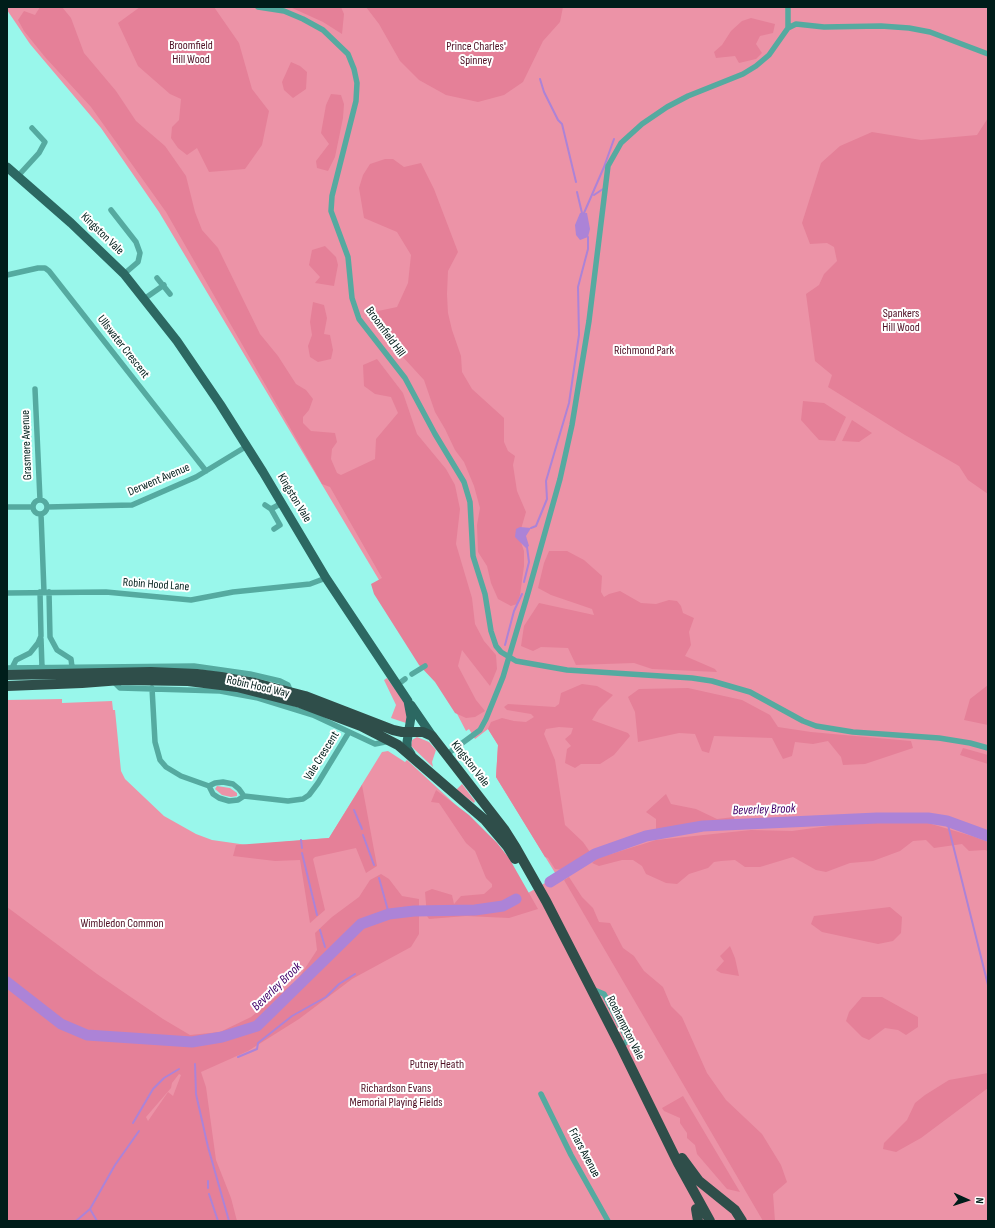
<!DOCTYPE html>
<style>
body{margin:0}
#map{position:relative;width:995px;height:1228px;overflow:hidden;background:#99f7eb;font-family:"Sofia Sans Condensed",sans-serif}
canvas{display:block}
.frame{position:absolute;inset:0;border:8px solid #001d1a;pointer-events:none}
.north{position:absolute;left:947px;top:1180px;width:40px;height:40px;-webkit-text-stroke:3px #fff;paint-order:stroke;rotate:93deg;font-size:11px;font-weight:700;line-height:16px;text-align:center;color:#001d1a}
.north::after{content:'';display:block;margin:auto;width:14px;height:18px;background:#001d1a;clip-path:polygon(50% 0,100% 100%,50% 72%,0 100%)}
</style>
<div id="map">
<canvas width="995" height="1228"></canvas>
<div class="frame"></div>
<div class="north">N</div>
</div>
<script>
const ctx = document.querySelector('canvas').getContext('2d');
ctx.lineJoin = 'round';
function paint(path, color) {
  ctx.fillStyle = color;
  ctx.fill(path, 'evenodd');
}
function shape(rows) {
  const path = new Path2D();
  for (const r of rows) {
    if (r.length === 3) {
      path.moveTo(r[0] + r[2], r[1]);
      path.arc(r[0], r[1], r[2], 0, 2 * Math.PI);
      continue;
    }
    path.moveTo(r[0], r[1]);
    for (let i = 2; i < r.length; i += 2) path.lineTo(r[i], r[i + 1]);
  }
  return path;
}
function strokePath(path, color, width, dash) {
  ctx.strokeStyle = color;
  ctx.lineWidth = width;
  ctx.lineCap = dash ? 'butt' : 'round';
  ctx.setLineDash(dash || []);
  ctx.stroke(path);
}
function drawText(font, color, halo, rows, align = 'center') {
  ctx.font = font + ' "Sofia Sans Condensed",sans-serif';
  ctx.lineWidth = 4;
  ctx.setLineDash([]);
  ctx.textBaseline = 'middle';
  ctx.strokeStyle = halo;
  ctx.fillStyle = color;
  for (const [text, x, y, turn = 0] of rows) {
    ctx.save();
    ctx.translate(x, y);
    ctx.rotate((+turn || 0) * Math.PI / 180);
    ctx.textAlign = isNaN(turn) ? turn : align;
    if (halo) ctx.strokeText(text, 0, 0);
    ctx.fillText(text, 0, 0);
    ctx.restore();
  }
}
paint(shape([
 [7,7,988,7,988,1221,7,1221,7,700,62,699,62,703,112,701,113,710,115,710,121,771,125,779,164,816,196,834,212,840,247,845,329,838,382,752,388,751,405,762,407,760,497,843,528,893,557,876,496,777,498,745,488,729,475,739,469,729,466,731,443,687,159,212,101,128,30,44,7,10],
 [387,678,408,707,406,723,391,718,396,705,384,680],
 [417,737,429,742,436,750,432,762,433,767,411,746,412,740],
 [462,784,475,801,474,803,456,790],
 [217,786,230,788,237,793,237,796,231,797,222,795,215,789]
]), '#ec93a7');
paint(shape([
 [40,7,62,7,71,18,84,53,116,91,136,121,165,146,186,176,195,212,202,230,218,248,260,334,278,356,296,384,306,390,313,399,309,410,303,417,303,423,311,431,335,433,337,442,332,449,331,459,337,473,341,475,375,459,376,439,398,413,391,397,375,394,364,386,363,365,377,359,403,393,417,434,446,469,455,485,460,509,456,544,472,598,475,624,484,641,496,655,497,669,490,686,462,650,458,666,476,700,485,711,475,717,466,718,455,713,435,682,419,665,374,594,371,584,382,578,330,487,322,484,312,466,166,212,91,107,45,57,24,31,18,20,24,11,35,15],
 [140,7,214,7,239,43,252,89,269,111,262,145,245,169,209,172,197,148,187,155,178,148,171,138,172,127,179,120,181,99,170,94,138,66,118,23],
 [290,7,341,7,344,14,342,34,323,22],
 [366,7,563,7,560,22,543,41,523,82,504,95,478,102,446,95,419,80,400,61,379,24],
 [751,18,775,24,773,33,760,36,756,44,762,53,756,59,739,63,735,56,716,58,714,52,722,45,731,31,742,21],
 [291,62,300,66,307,72,306,89,293,98,284,90,282,82],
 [331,94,341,95,344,104,343,118,335,157,328,171,317,168,316,161,329,144,321,133,326,105],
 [988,118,988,494,968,480,959,466,905,435,828,387,832,375,815,361,806,294,819,285,824,274,837,261,834,247,827,243,810,244,802,223,821,163,840,146,872,132,921,140,977,135],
 [385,159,393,159,404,167,421,163,434,189,458,252,448,271,447,294,448,313,452,330,461,356,462,372,472,389,504,418,504,442,508,451,515,456,513,465,517,491,526,512,519,536,524,551,524,566,520,595,517,604,511,606,498,599,491,583,487,566,478,552,477,525,480,508,474,486,464,462,455,450,445,429,435,412,424,380,369,320,378,311,397,307,408,283,411,255,397,232,364,218,359,188,363,175,370,164],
 [325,246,336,257,338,265,334,286,315,283,320,277,309,265,312,250],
 [313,302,324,305,327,318,324,334,330,335,333,350,331,359,318,362,310,357,308,346,312,335,310,322],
 [803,401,824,403,846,417,835,441,819,440,801,420],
 [852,420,872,433,859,442,842,441],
 [549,551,567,551,584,560,602,576,601,592,604,597,609,594,620,591,641,603,656,604,669,600,677,601,681,606,683,613,694,618,689,632,691,645,685,656,715,669,717,672,652,669,634,663,576,665,568,648,541,647,533,651,521,646,524,626,539,603,594,615,592,609,551,595,538,588,544,563],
 [582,684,597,686,613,695,599,709,592,720,628,733,630,736,614,755,600,764,581,764,575,768,565,763,567,749,571,746,565,739,571,734,573,728,559,727,546,729,544,734,555,760,565,825,583,842,590,852,563,870,555,869,548,858,545,857,496,777,498,745,488,729,491,722,502,718,514,721,526,722,534,717,531,714,507,710,504,707,508,704,555,707,559,704,561,693],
 [988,685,988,725,964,720,970,699],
 [688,688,742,700,770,715,778,727,811,732,911,741,913,748,865,764,843,765,841,757,828,741,813,744,795,742,792,756,783,759,772,738,714,736,709,753,702,751,695,734,679,733,638,742,635,712,628,697,639,689],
 [963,748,988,755,988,764,960,755],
 [362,785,377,866,366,873,356,848,315,857,313,859,325,910,310,923,300,860,275,861,233,856,236,845,329,838],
 [436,790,469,815,497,843,509,858,538,909,509,918,466,916,429,919,427,916,425,892,432,889,452,895,454,904,461,896,484,894,492,887,492,884,486,878,475,851,466,843,439,803,431,802],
 [666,794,671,804,696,809,717,819,734,817,735,823,697,825,656,833,656,819,646,812],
 [891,821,928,823,972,836,988,842,988,851,985,850,969,851,962,844,934,848,926,840,913,841,900,851,873,861,850,863,826,872,816,870,793,857,760,867,745,867,735,860,721,861,714,862,708,868,689,874,677,884,666,883,646,874,642,866,633,860,622,860,599,866,592,863,598,858,656,840,751,830,792,831,843,824],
 [381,874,389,879,402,896,419,899,419,934,411,947,352,979,299,1019,248,1051,201,1072,206,1087,216,1160,231,1198,237,1221,7,1221,7,907,97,974,163,1019,190,1035,220,1032,251,1017,298,979,317,950,315,933,332,917,359,897,370,880],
 [179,1074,181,1075,173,1096,168,1092,148,1121,146,1117,171,1088,172,1083],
 [569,877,582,897,593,908,599,922,610,923,623,948,634,956,644,971,663,987,671,1006,682,1017,707,1073,726,1100,762,1134,781,1165,787,1182,773,1194,775,1221,763,1221,564,880],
 [890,907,902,917,901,933,893,941,878,944,822,932,811,924,814,916],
 [730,946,735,958,739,976,721,973,716,970,724,961,720,956],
 [862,997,882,997,918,1017,918,1027,906,1035,898,1030,885,1028,869,1040,862,1037,846,1021,849,1012],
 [988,1073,988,1088,921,1138,896,1152,883,1149,884,1143,907,1120,915,1103,925,1095,949,1080],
 [683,1096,740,1192,727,1189,697,1154,695,1145,687,1138,687,1133,680,1123,680,1118,664,1111,662,1108]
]), '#e58098');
paint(shape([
 [580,213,587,213,590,229,588,237,580,240,576,235,575,225],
 [520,527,531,528,526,536,529,546,526,548,515,537,516,529]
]), '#ac83d7');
strokePath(shape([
 [540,79,544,92,558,120,562,124,576,182],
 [577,192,582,213],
 [594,195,603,189],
 [584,213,604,167,614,139],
 [531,528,536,526,547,499,546,481,569,403,579,335,578,287,588,249,588,237],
 [524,582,529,562,527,547],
 [505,645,514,611,522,594],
 [354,810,362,829],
 [947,821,988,985],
 [363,835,374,865],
 [301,840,302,848],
 [302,853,317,915],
 [379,878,389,914],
 [320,930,325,947],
 [238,1057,257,1049,258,1043,292,1016,326,997,339,984,355,974],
 [195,1064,196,1094,208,1147,229,1221],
 [133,1123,153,1089,164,1078,179,1069],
 [208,1188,208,1181],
 [209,1194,218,1221],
 [90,1209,97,1221],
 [76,1221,90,1209,115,1165,139,1131]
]), '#ac83d7', 2);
strokePath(shape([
 [550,882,595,854,646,836,703,826,877,818,928,818,947,821,988,836],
 [7,982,61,1024,87,1035,192,1042,222,1037,257,1026,361,924,389,914,414,911,475,910,503,906,516,899]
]), '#ac83d7', 11);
strokePath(shape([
 [258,7,284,11,303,19,323,30,348,54,354,69,357,83,356,101,332,196,331,211,348,257,352,298,359,319,405,378,435,434,464,482,470,502,473,556,485,594,491,631,496,646,501,652,516,661,567,670,692,678,712,681,750,692,803,721,816,726,853,732,939,738,970,743,988,748],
 [788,7,788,28],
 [18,176,39,153,45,142,32,128],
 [111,210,136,242,140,253,138,262,124,274],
 [7,275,38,268,45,268,49,271,206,471],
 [157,278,170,294],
 [144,299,164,285],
 [35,389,40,500],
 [40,507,7],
 [265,505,271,509],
 [7,507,33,507],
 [47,507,132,505,196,477,247,446],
 [41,514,44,592],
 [274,529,280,525,271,509,282,503],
 [49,592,50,637,57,650,71,659,72,667],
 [7,593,106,592,191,600,233,592,310,584,326,578],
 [41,639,42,667],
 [7,668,194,666,250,674,280,681,288,685,291,692],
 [12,668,16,660,30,653,38,643,41,636,40,592],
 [412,674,425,666],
 [113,681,120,688,220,691,258,698,313,715,375,744,390,741],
 [397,685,405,679],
 [152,688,155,742,160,760,166,767,181,776,209,786,213,794,219,798,229,801,238,800,244,796,239,789,233,784,223,782,215,783,209,786],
 [446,755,480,730,486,719,503,677,528,593,560,479,572,425,589,321,608,166,621,143,642,124,667,107,688,96,743,74,756,66,769,55,788,28,796,24,824,27,881,26,909,28,930,32,988,54],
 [244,796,288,801,303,799,309,795,318,783,349,732],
 [592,989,604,994,628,1040,621,1047],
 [541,1094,571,1155,608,1221]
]), '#55aaa0', 5.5);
strokePath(shape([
 [7,167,71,223,124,274,177,341,220,404,263,472,326,578,408,701,411,717,407,742,407,748,411,754],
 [411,705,433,737]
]), '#2c6862', 9);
strokePath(shape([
 [7,675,151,672,197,674,221,677,255,683,305,696,393,730,402,732,423,732,432,736,504,829,516,848,546,901,621,1047,678,1163,710,1221],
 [7,686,82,683,121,680,188,681,237,687,300,703,361,726,398,745,485,820,507,846,515,859],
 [682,1158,699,1181,735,1210,742,1221],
 [696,1209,698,1221]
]), '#2f4e4a', 10);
drawText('12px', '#4f1024', '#fff', [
 ["Broomfield",191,46],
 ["Hill Wood",191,60],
 ["Prince Charles'",476,47],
 ["Spinney",476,61],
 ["Spankers",901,314],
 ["Hill Wood",901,328],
 ["Richmond Park",644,351],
 ["Wimbledon Common",122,924],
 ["Putney Heath",437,1065],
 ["Richardson Evans",396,1089],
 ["Memorial Playing Fields",396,1103]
]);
drawText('12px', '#001d1a', '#fff', [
 ["Kingston Vale",102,234,44],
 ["Broomfield Hill",385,332,54],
 ["Ullswater Crescent",123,347,52],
 ["Grasmere Avenue",27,445,-92],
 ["Derwent Avenue",159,480,-23],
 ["Kingston Vale",294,498,59],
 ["Robin Hood Lane",156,585,4],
 ["Robin Hood Way",258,687,13],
 ["Vale Crescent",322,756,-58],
 ["Kingston Vale",470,764,52],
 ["Roehampton Vale",625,1028,63],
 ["Friars Avenue",584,1153,62]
]);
drawText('italic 13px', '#41006a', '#fff', [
 ["Beverley Brook",764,810,-2],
 ["Beverley Brook",277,987,-44]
]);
</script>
